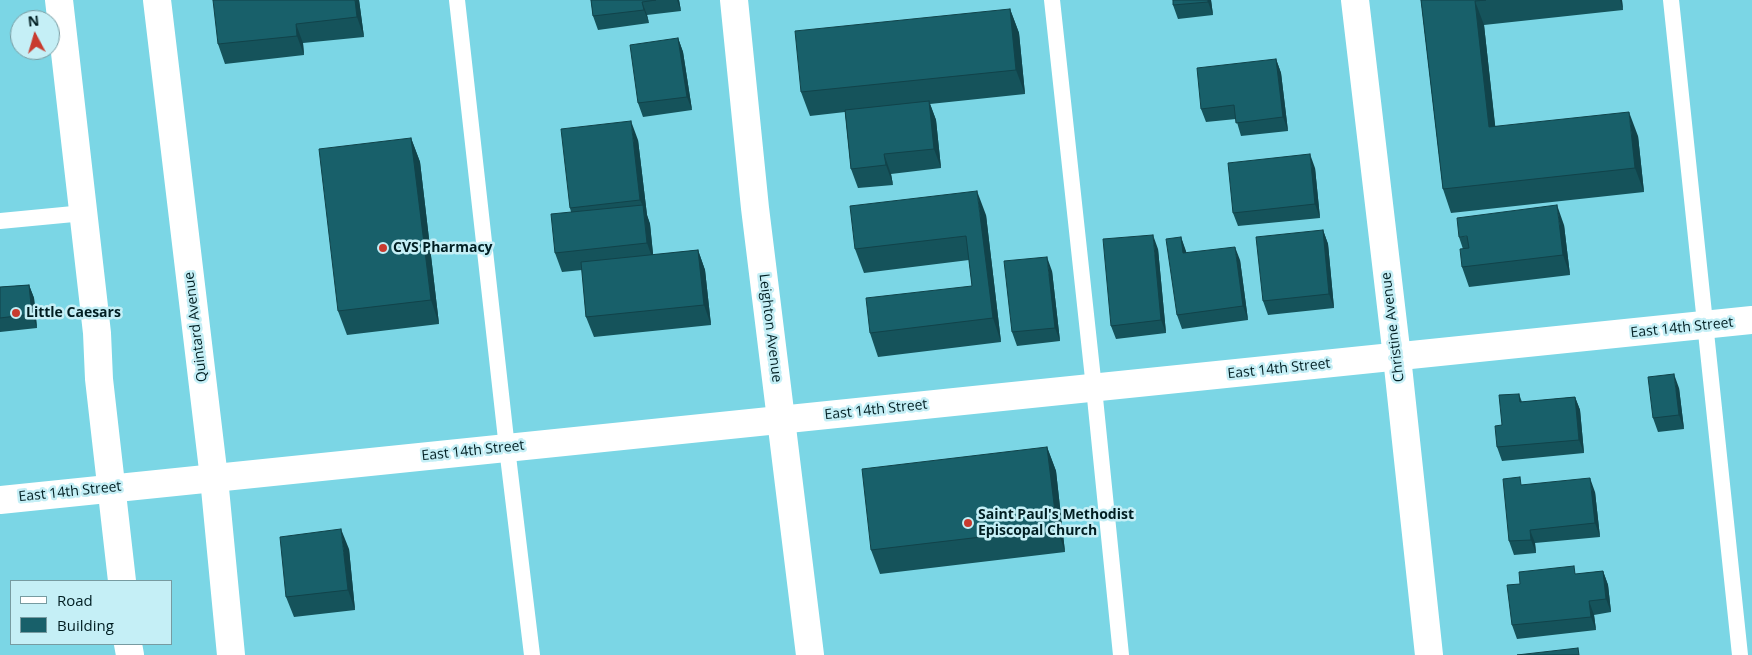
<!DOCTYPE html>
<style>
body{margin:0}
#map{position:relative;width:1752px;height:655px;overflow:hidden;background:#7bd6e5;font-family:"Open Sans",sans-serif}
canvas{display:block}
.legend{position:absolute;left:10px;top:580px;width:162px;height:65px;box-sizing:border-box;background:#c5eff6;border:1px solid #779ba1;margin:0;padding:6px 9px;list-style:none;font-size:15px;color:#011e22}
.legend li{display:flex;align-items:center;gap:10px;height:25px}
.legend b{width:25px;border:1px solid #779ba1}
.north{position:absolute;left:10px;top:10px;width:50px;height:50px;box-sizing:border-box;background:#c5eff6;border:1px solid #779ba1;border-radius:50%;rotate:354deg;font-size:14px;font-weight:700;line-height:20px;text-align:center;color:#011e22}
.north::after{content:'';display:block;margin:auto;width:18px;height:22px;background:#c83b2f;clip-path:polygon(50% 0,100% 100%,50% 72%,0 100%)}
</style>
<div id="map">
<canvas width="1752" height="655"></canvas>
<ul class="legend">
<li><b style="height:6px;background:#fff"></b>Road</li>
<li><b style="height:14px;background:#18606a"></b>Building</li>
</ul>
<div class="north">N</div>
</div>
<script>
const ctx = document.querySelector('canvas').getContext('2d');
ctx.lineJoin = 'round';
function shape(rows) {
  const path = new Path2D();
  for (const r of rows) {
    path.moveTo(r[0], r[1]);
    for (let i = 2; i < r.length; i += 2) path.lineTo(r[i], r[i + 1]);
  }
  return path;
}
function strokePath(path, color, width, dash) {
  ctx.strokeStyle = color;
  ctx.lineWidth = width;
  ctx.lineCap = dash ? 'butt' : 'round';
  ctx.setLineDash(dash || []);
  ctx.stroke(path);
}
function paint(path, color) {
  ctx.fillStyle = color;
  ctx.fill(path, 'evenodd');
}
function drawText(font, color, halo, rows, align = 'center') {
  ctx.font = font + ' "Open Sans",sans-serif';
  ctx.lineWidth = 5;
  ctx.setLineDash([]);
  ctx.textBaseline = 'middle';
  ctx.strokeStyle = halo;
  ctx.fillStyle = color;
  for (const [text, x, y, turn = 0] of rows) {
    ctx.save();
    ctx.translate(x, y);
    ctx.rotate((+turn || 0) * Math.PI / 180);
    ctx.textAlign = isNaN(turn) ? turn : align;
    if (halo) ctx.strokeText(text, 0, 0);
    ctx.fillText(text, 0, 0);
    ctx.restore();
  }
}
strokePath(shape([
 [457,0,507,448,532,655],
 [1052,0,1094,388,1121,655],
 [1671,0,1740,655],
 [0,221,84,213]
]), '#fff', 16);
strokePath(shape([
 [734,0,755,208,810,655],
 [1355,0,1397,357,1429,655]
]), '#fff', 28);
strokePath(shape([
 [0,500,1752,320]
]), '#fff', 28);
strokePath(shape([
 [59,0,97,333,99,379,122,581],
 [157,0,214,478,231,655],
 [128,644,130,655]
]), '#fff', 28);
paint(shape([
 [359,0,364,37,303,43,304,55,225,64,218,44],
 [591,0,679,0,681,11,647,15,649,23,598,30,593,16],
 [1173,0,1211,0,1213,15,1178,19,1173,5],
 [1421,0,1622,0,1623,10,1484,25,1495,126,1638,136,1644,192,1451,213,1443,189],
 [1010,9,1019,33,1025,94,930,104,936,120,941,168,891,174,893,185,858,188,851,169,845,112,810,116,801,92],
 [678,38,683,52,692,110,643,117,638,103],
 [1276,59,1281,73,1288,131,1241,136,1236,119,1206,122,1201,109],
 [411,138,420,162,439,324,347,335,338,311],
 [638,140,647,215,650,224,653,255,698,250,705,270,711,325,594,337,586,317,582,270,562,272,555,253,571,212,570,208],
 [1315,168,1320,218,1238,226,1233,213],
 [986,215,1001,342,878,357,870,333,972,286,969,260,864,273,855,249],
 [1564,225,1570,275,1469,287,1462,267,1463,249,1459,237],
 [1323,230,1328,244,1334,308,1268,315,1263,301],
 [1181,237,1186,253,1240,260,1248,320,1182,329,1177,315],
 [1158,249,1166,333,1116,339,1111,326],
 [1052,271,1060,341,1017,346,1012,332],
 [29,285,34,298,37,328,0,332,0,287],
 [1679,388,1684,429,1658,432,1653,418],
 [1519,394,1522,402,1575,397,1580,410,1584,453,1502,461,1497,447,1502,425],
 [1047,447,1056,471,1065,552,880,574,871,550],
 [1523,485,1595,492,1600,537,1535,543,1536,553,1514,555,1509,541],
 [349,549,355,610,294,617,286,597],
 [1603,571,1608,585,1611,612,1594,615,1596,630,1517,639,1512,625,1520,584,1577,574]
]), '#15535b');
paint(shape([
 [355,0,359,0,364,37,357,17],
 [677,0,679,0,681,11],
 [1208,0,1211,0,1213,15,1208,2],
 [1620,0,1622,0,1623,10],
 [1475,1,1484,25,1498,151,1489,127],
 [642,2,647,15,649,23,644,10],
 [1010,9,1019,33,1025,94,1016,70],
 [296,24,303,43,304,55,297,36],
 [678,38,683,52,692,110,687,97],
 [1276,59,1281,73,1288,131,1283,117],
 [929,101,936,120,941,168,934,149],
 [1629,112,1638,136,1644,192,1635,168],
 [631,121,638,140,647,215,650,224,654,263,647,243,644,208,640,200],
 [411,138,420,162,439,324,431,300],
 [884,154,891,174,893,185,886,165],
 [1310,154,1315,168,1320,218,1315,204],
 [977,191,986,215,1001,342,993,318],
 [1557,205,1564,225,1570,275,1563,255],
 [1323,230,1328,244,1334,308,1329,294],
 [1153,235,1158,249,1166,333,1161,320],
 [1181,237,1186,251,1188,267,1183,253],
 [1235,247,1240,260,1248,320,1243,306],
 [698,250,705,270,711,325,704,305],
 [1047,257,1052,271,1060,341,1055,328],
 [29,285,34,298,37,328,32,314],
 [1674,374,1679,388,1684,429,1679,415],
 [1575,397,1580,410,1584,453,1579,440],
 [1047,447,1056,471,1065,552,1057,528],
 [1590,478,1595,492,1600,537,1595,523],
 [341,529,349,549,355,610,348,590],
 [1530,530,1535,543,1536,553,1531,540],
 [1603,571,1608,585,1611,612,1606,599],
 [1589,601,1594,615,1596,630,1591,617]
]), '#11434a');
const building = shape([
 [213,0,355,0,357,17,296,24,297,36,218,44,213,0],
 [591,0,656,0,642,2,644,10,593,16,591,0],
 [1173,0,1208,0,1208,2,1173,5,1173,0],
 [1421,0,1486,0,1475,1,1489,127,1629,112,1635,168,1443,189,1421,0],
 [1010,9,1016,70,801,92,795,31,1010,9],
 [678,38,687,97,638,103,630,45,678,38],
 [1276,59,1283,117,1236,123,1234,105,1201,109,1197,68,1276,59],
 [929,101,934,149,884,154,886,165,851,169,845,110,929,101],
 [631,121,640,200,570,208,561,129,631,121],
 [411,138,431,300,338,311,319,149,411,138],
 [1310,154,1315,204,1233,213,1228,163,1310,154],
 [977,191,993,318,870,333,866,298,972,286,966,236,855,249,850,206,977,191],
 [643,205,647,243,555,253,551,214,643,205],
 [1557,205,1563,255,1462,267,1460,249,1469,248,1467,236,1459,237,1457,218,1557,205],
 [1323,230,1329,294,1263,301,1256,237,1323,230],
 [1153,235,1161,320,1111,326,1103,239,1153,235],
 [1181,237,1183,253,1235,247,1243,306,1177,315,1166,239,1181,237],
 [698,250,704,305,586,317,581,262,698,250],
 [1047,257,1055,328,1012,332,1004,261,1047,257],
 [29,285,32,314,0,318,0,287,29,285],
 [1674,374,1679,415,1653,418,1648,377,1674,374],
 [1519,394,1520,402,1575,397,1579,440,1497,447,1495,426,1502,425,1499,395,1519,394],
 [1047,447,1057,528,871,550,862,469,1047,447],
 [1520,477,1521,485,1590,478,1595,523,1530,530,1531,540,1509,541,1503,479,1520,477],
 [341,529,348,590,286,597,280,537,341,529],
 [1574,566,1575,574,1603,571,1606,599,1589,601,1591,617,1512,625,1507,585,1520,584,1519,572,1574,566],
 [1578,648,1579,655,1517,655,1578,648]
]);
paint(building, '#18606a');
strokePath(building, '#11434a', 1);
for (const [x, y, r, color] of [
 [383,248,5,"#c83b2f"],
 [16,313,5,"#c83b2f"],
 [968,523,5,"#c83b2f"]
]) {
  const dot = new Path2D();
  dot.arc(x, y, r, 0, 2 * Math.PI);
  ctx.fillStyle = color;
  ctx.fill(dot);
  strokePath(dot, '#c5eff6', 2);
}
drawText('bold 14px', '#011e22', '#c5eff6', [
 ["CVS Pharmacy",393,248],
 ["Little Caesars",26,313],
 ["Saint Paul's Methodist",978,515],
 ["Episcopal Church",978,531]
], 'left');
drawText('14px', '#011e22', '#c5eff6', [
 ["Quintard Avenue",196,327,-97],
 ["Christine Avenue",1393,327,-97],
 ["Leighton Avenue",770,328,83],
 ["East 14th Street",1682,328,-6],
 ["East 14th Street",1279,369,-6],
 ["East 14th Street",876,410,-6],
 ["East 14th Street",473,451,-6],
 ["East 14th Street",70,492,-6]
]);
</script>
